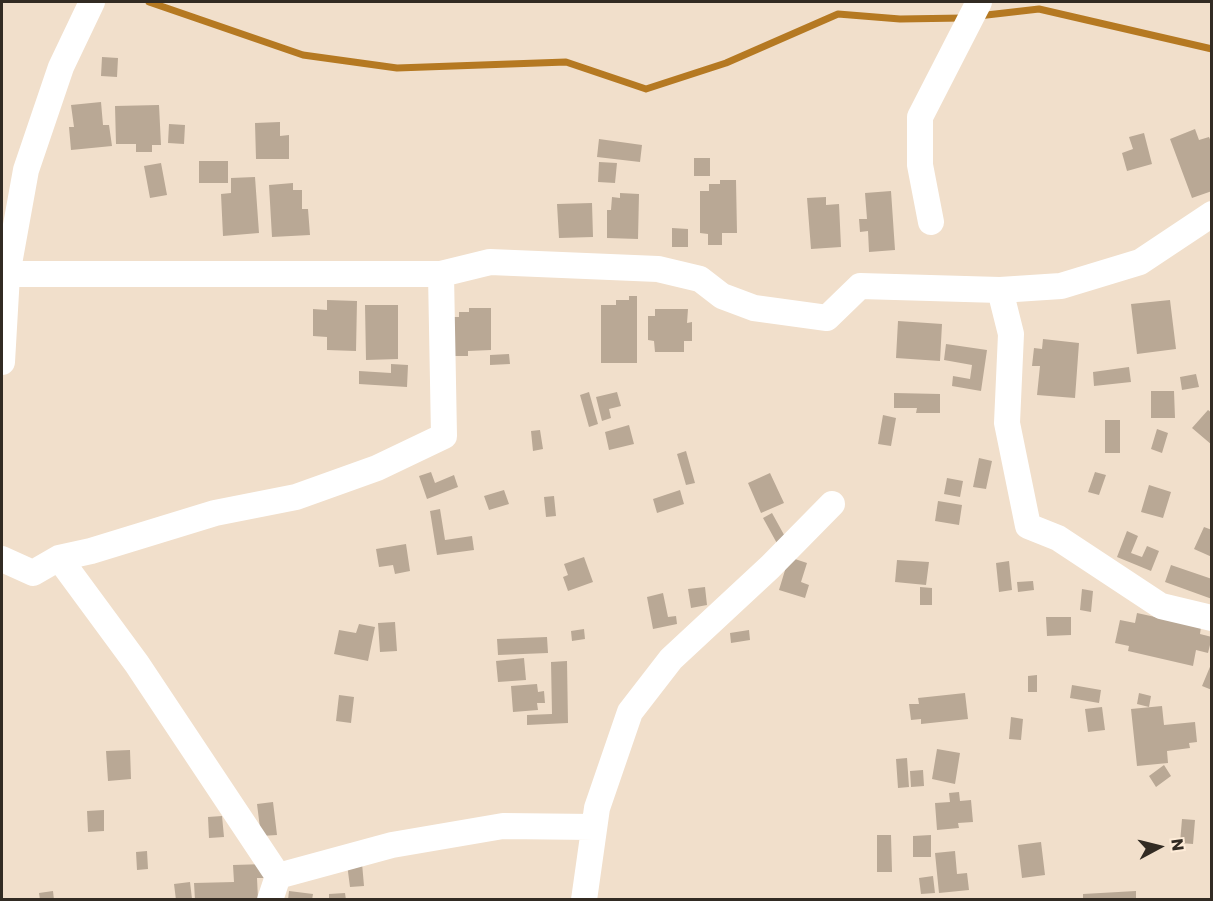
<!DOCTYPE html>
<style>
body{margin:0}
#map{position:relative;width:1213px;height:901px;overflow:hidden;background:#f1dfcb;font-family:Poppins,sans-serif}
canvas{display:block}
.frame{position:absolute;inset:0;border:3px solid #322b23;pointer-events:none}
.north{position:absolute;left:1129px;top:817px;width:60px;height:60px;-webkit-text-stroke:4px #feecd8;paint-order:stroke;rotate:83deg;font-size:16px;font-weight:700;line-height:24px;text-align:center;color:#322b23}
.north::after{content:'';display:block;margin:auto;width:21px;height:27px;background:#322b23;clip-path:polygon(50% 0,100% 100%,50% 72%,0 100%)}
</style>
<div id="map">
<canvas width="1213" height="901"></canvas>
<div class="frame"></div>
<div class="north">N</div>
</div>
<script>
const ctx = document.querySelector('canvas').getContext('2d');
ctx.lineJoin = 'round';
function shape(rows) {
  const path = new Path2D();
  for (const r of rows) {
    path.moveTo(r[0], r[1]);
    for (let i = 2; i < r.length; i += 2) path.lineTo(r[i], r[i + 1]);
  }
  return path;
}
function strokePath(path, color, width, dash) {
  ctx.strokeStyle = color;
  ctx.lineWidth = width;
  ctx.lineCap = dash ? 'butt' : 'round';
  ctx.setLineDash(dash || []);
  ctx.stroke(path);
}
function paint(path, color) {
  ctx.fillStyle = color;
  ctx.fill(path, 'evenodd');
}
strokePath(shape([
 [149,2,303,55,397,68,566,62,646,89,726,63,838,14,900,19,964,18],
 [978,16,1039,9,1212,49]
]), '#b57922', 7);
paint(shape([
 [102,57,118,58,117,77,101,76],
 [101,102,103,125,109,125,112,146,71,150,69,127,74,127,71,105],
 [159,105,161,145,152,145,152,152,136,152,136,144,116,144,115,106],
 [280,122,280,136,289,135,289,159,256,159,255,123],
 [169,124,185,125,184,144,168,143],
 [1195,129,1199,140,1209,137,1212,144,1212,191,1192,198,1170,139],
 [1144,133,1152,164,1127,171,1122,153,1133,149,1129,137],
 [599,139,642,145,640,162,597,157],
 [694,158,710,158,710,176,694,176],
 [199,161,228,161,228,183,199,183],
 [599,162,617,163,615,183,598,182],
 [161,163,167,195,150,198,144,166],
 [255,177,259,233,223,236,221,194,231,193,231,178],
 [720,180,736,180,737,233,722,233,722,245,708,245,708,234,700,233,700,191,709,191,709,184,720,184],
 [293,183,293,190,302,190,302,209,308,209,310,235,272,237,269,185],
 [891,191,895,250,869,252,868,231,860,232,859,219,867,219,865,193],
 [620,193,639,194,638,239,607,238,607,210,611,210,612,197,620,198],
 [826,197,826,205,839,204,841,247,811,249,807,198],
 [592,203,593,237,559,238,557,204],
 [672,228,688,229,688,247,672,247],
 [629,296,637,296,637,363,601,363,601,305,616,305,616,300,629,300],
 [327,300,357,301,356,351,327,350,327,337,313,336,313,309,327,310],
 [1170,300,1176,349,1137,354,1131,304],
 [365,305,398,305,398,359,366,360],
 [469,308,491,308,491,350,468,351,468,356,453,356,453,317,459,317,459,312,469,312],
 [655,309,688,309,687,323,692,322,692,341,684,341,684,352,655,352,654,341,648,340,648,316,655,316],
 [898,321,942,324,940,361,896,358],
 [1043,339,1079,343,1075,398,1037,395,1040,366,1032,366,1034,348,1042,349],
 [946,344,987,350,981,391,952,386,953,376,970,379,972,365,944,360],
 [509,354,510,364,490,365,490,355],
 [391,364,408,365,407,387,359,384,359,371,391,373],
 [1129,367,1131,382,1094,386,1093,372],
 [1196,374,1199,387,1182,390,1180,377],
 [1151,391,1174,391,1175,418,1151,418],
 [589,392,598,424,589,427,580,395],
 [617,392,621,406,609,409,611,418,602,421,596,397],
 [894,393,940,394,940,413,916,413,917,408,894,408],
 [1208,410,1212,413,1212,445,1192,428],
 [883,415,896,418,891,446,878,444],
 [1105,420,1120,420,1120,453,1105,453],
 [629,425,634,444,609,450,605,432],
 [1157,429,1168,433,1162,453,1151,449],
 [540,430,543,449,533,451,531,431],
 [686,451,695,483,686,485,677,454],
 [979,458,992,461,986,489,973,487],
 [431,472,435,483,454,475,458,487,427,499,419,476],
 [1095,472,1106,475,1099,495,1088,492],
 [770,473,784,503,761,513,748,483],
 [947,478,963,481,960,497,944,494],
 [1149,485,1171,492,1163,518,1141,512],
 [504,490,509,504,489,510,484,496],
 [680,490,684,504,657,513,653,499],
 [554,496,556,516,546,517,544,497],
 [938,501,962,505,959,525,935,521],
 [440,509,445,540,472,536,474,550,437,555,430,511],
 [772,513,788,542,779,547,763,518],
 [1204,527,1212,530,1212,557,1194,549],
 [1127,531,1138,536,1131,553,1142,557,1147,546,1159,551,1151,571,1117,557],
 [406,544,410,571,395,574,393,565,379,567,376,549],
 [584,557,593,582,568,591,563,577,568,575,564,564],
 [789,557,807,563,801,582,809,585,805,598,779,590],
 [897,560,929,562,926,585,895,582],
 [1009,561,1012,590,999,592,996,563],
 [1171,565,1212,579,1212,599,1165,582],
 [1033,581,1034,590,1018,592,1017,582],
 [705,587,707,605,691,608,688,589],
 [920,587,932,588,932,605,920,605],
 [1082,589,1093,591,1091,612,1080,610],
 [663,593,668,617,676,616,677,624,653,629,647,597],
 [1137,613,1201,627,1200,634,1212,637,1208,653,1196,650,1193,666,1128,651,1129,646,1115,643,1120,620,1135,623],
 [1046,617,1071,617,1071,635,1047,636],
 [395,622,397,651,380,652,378,623],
 [359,624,375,627,368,661,334,654,339,630,356,633],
 [584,629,585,639,572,641,571,631],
 [749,630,750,640,731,643,730,633],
 [547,637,548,653,498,655,497,639],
 [524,658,526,680,498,682,496,661],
 [567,661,568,723,527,725,527,715,552,714,551,662],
 [1212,662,1212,690,1202,686],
 [1037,675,1037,692,1028,692,1028,676],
 [537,684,538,692,544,691,545,703,537,703,538,710,513,712,511,686],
 [1072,685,1101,690,1099,703,1070,698],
 [965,693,968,719,921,724,921,719,911,720,909,704,919,704,918,698],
 [1139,693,1151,696,1149,707,1137,704],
 [339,695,354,697,351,723,336,721],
 [1162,706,1164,725,1195,722,1197,742,1189,743,1190,748,1167,751,1168,763,1137,766,1131,709],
 [1102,707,1105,730,1088,732,1085,709],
 [1011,717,1023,719,1021,740,1009,739],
 [937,749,960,753,955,784,932,779],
 [130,750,131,779,108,781,106,751],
 [907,758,909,787,898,788,896,759],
 [1164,765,1171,776,1156,787,1149,776],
 [923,770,924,786,911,787,910,771],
 [959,792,960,801,971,800,973,822,958,823,959,828,937,830,935,803,950,802,949,793],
 [273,802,277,835,261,836,257,804],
 [104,810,104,831,88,832,87,811],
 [222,816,224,837,209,838,208,817],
 [1182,819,1195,820,1193,844,1180,843],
 [877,835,891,835,892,872,877,872],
 [931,835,931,857,913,857,913,836],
 [1041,842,1045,875,1022,878,1018,845],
 [147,851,148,869,137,870,136,852],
 [955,851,957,874,967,873,969,890,939,893,935,853],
 [362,863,364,886,350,887,347,864],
 [266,864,266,878,257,878,258,899,195,900,194,883,234,882,233,865],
 [933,876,935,893,921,894,919,878],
 [190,882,192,899,176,900,174,884],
 [53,891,54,900,40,900,39,893],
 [289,891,313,894,312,900,288,900],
 [1136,891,1136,900,1083,900,1083,894],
 [345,893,346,900,329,900,329,894]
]), '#b9a895');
strokePath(shape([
 [931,222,920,165,920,117,979,2],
 [2,274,441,274,490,262,658,269,700,279,722,296,754,308,827,318,860,286,1000,290,1011,334,1007,423,1028,526,1058,538,1161,606,1212,618],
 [1000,290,1061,286,1140,262,1212,214],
 [2,362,7,275,26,170,61,67,92,2],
 [59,558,137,664,278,876,270,900],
 [2,559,33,573,59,558,91,551,215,513,296,497,377,468,444,436,441,274],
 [278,876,392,845,503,826,594,827],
 [584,900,597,808,630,712,671,659,770,567,832,504]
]), '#fff', 26);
</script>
